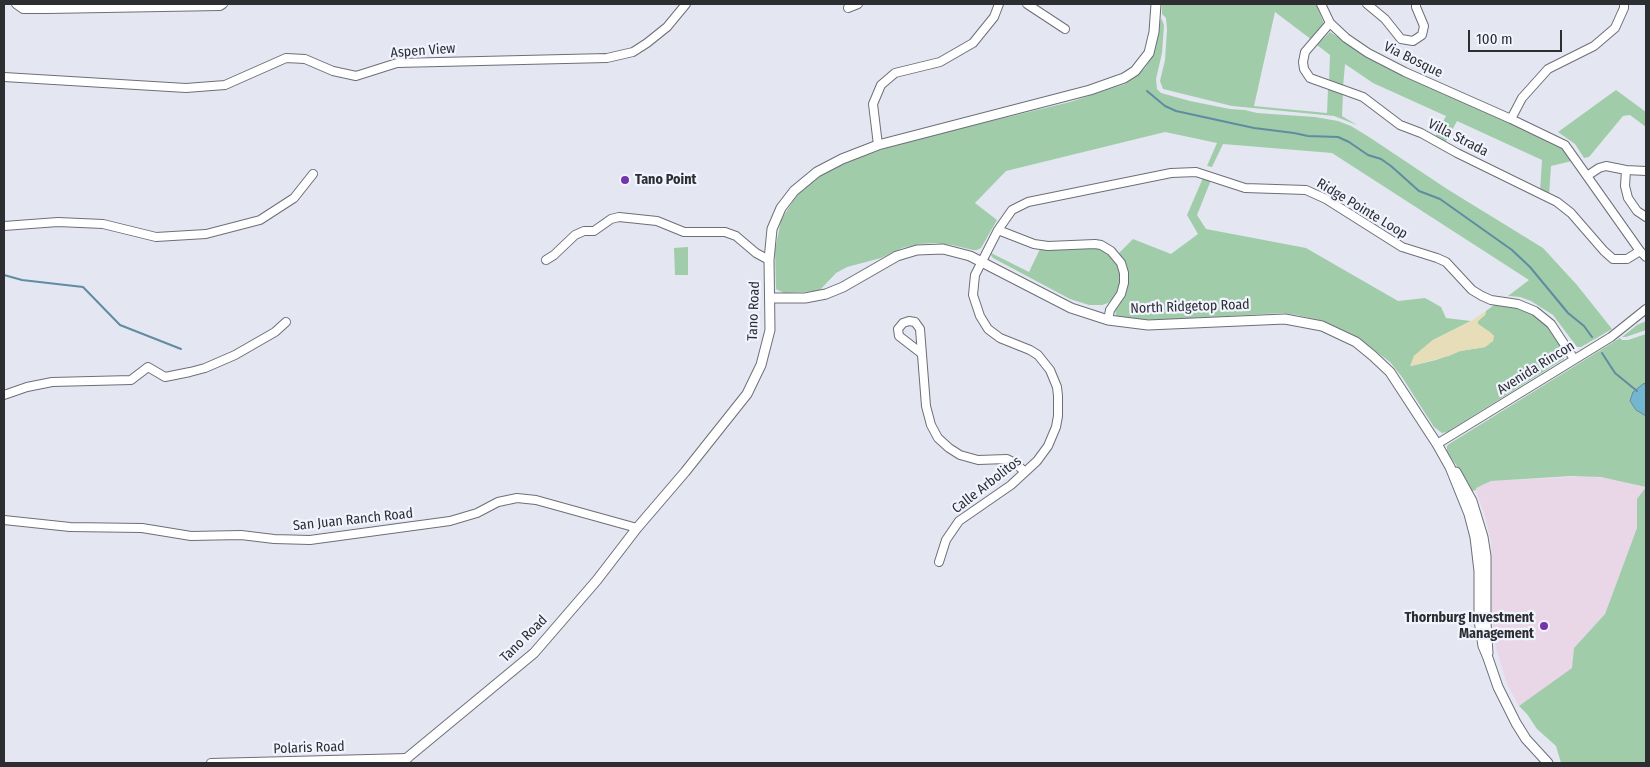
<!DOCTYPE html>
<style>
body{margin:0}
#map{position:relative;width:1650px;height:767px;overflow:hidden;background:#e4e7f1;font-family:"Fira Sans Condensed",sans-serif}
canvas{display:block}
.frame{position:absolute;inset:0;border:5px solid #2d2e32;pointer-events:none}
.scale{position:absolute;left:1468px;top:30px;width:94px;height:22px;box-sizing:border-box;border:2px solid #2d2e32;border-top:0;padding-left:6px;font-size:15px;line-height:18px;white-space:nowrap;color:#2d2e32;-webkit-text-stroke:4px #f1f4fe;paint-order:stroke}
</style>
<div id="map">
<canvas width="1650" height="767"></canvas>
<div class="frame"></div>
<div class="scale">100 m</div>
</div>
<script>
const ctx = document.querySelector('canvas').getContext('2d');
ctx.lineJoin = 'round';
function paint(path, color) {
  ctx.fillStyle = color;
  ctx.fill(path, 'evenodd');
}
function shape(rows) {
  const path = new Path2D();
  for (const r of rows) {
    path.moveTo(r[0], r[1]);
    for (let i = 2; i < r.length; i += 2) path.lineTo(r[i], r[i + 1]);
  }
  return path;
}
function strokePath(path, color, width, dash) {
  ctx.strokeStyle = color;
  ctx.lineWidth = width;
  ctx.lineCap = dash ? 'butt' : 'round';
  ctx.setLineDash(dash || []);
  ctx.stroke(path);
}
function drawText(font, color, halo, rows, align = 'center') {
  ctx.font = font + ' "Fira Sans Condensed",sans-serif';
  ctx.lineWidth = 4.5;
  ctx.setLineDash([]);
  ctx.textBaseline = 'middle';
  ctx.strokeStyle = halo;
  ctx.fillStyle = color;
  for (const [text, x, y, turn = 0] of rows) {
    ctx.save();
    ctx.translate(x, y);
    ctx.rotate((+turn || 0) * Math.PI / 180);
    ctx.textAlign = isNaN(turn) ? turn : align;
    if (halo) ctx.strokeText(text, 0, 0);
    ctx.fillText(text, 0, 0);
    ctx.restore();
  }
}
paint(shape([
 [1587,476,1614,479,1646,487,1637,500,1637,528,1605,614,1574,648,1573,668,1519,706,1507,684,1495,645,1492,617,1491,541,1485,516,1475,488,1491,481]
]), '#e9d7e8');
paint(shape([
 [1162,4,1316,4,1324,24,1323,28,1312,40,1275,12,1254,106,1327,113,1328,89,1343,93,1342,116,1357,125,1334,116,1232,106,1163,89,1160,81,1165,60,1167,30,1166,18,1162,14],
 [1161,18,1164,25,1162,53,1156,79,1157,89,1161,93,1190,101,1230,109,1245,110,1257,113,1315,117,1338,121,1351,126,1369,137,1447,189,1543,248,1577,285,1612,329,1581,347,1577,347,1553,315,1531,301,1520,297,1508,296,1529,280,1332,153,1223,144,1212,167,1207,166,1217,143,1165,132,1006,171,975,203,997,220,981,248,977,250,973,250,952,245,935,243,920,244,902,248,881,258,847,267,836,273,819,291,784,293,776,289,775,250,781,220,793,201,800,192,816,178,837,166,900,143,1070,102,1125,84,1145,68,1152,57,1155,49],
 [1330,32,1369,58,1406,77,1551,141,1563,149,1572,161,1551,166,1549,196,1540,192,1542,160,1457,121,1445,143,1435,137,1446,116,1373,83,1345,64,1343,87,1329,83,1330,55,1317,45],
 [1616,90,1646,112,1646,127,1630,115,1623,116,1589,157,1584,158,1575,144,1558,132],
 [1203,178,1211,180,1197,215,1206,229,1306,248,1398,301,1425,298,1441,307,1446,318,1471,321,1433,340,1414,356,1411,366,1436,360,1460,351,1485,347,1489,344,1486,330,1478,324,1478,321,1485,315,1486,311,1494,305,1514,307,1536,316,1550,329,1555,336,1563,349,1564,359,1447,432,1442,433,1434,427,1402,377,1390,362,1354,335,1323,321,1297,315,1283,313,1155,320,1126,318,1116,316,1115,309,1124,294,1128,281,1126,264,1119,253,1133,239,1171,254,1198,234,1187,215],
 [688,247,688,275,675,275,674,248],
 [1041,247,1095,248,1105,251,1119,268,1120,280,1117,295,1108,303,1102,305,1089,305,1070,299,993,258,991,255,991,253,1029,272],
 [1646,321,1646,330,1626,337,1622,337,1637,325],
 [1646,334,1646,383,1643,384,1633,392,1630,401,1636,410,1646,416,1646,487,1601,477,1571,476,1491,481,1476,488,1476,490,1472,491,1466,479,1447,452,1447,446,1449,444,1620,338,1622,340,1628,340],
 [1646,487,1646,763,1561,763,1556,746,1537,729,1527,714,1519,706,1572,668,1574,648,1605,614,1637,528,1637,499]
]), '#a0cca9');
paint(shape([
 [1486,311,1485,315,1478,321,1478,324,1490,332,1494,336,1493,341,1485,347,1460,351,1449,356,1410,366,1414,356,1433,340,1471,321]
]), '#e7deb9');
const water = shape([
 [1646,383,1646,416,1636,410,1630,401,1633,392,1643,384,1646,383]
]);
paint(water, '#74b5d0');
strokePath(water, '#5f8ca1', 1);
strokePath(shape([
 [1147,91,1165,106,1176,111,1254,128,1294,133,1308,136,1338,137,1349,142,1368,155,1381,159,1391,166,1419,191,1440,199,1512,250,1530,267,1568,313,1584,326,1592,337],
 [4,275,22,280,83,287,120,325,181,349],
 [1602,353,1615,373,1637,391]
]), '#5f8ca1', 2);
const minor = shape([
 [16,4,23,9,47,9,220,6,223,4],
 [1027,4,1065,29],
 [1321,4,1330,23,1346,38,1368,53,1405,72,1511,119,1565,145,1640,251,1646,257],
 [1367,4,1385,19,1401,39,1413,41,1422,35,1424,26,1416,7,1416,4],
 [848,8,858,4],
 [1330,23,1305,52,1303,62,1304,69,1310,78,1363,97,1400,125,1421,133,1457,153,1557,202,1571,213,1604,251,1613,259,1627,259,1640,251],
 [4,77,186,88,225,85,286,58,305,59,333,71,356,76,397,63,607,58,633,52,647,43,667,27,686,4],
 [1511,119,1522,98,1548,69,1594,46,1615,28,1624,8,1624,4],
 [878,145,873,104,881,85,895,73,940,62,973,43,994,17,999,4],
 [1626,170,1625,186,1628,198,1637,211,1646,217],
 [1587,176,1599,168,1606,166,1626,170,1646,171],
 [4,226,58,222,103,224,156,237,206,234,260,220,294,198,313,174],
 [998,230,1034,244,1048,246,1095,244,1101,245,1111,251,1121,263,1124,273,1124,283,1121,294,1110,310,1108,320],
 [546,260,554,255,575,235,584,231,594,231,611,219,619,217,657,221,684,232,725,232,736,236,756,253,769,260],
 [921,353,899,336,898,329,903,323,909,321,915,322,920,329,926,406,931,425,938,438,949,448,960,455,978,460,1007,459,1015,463,1025,472],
 [4,395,27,387,52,382,131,380,148,367,165,377,190,372,205,368,235,355,275,332,286,322],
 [1437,444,1611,337,1646,309],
 [4,520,70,527,142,528,191,536,241,535,274,539,310,540,450,521,477,513,498,502,517,498,536,500,637,528],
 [939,562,946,540,959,521,1011,485,1037,461,1048,446,1056,427,1058,416,1058,396,1057,387,1050,370,1038,355,1030,350,1000,338,988,329,980,316,973,295,975,275,998,230,1012,210,1028,202,1171,173,1196,172,1245,188,1306,190,1326,199,1402,247,1437,258,1446,262,1472,290,1482,296,1491,300,1518,304,1535,311,1551,324,1574,359],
 [211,763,408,758]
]);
const tertiary = shape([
 [770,298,805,298,826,294,843,287,897,256,917,250,943,249,970,256,1071,308,1108,320,1148,325,1285,319,1322,326,1356,342,1373,356,1390,372,1437,444,1450,467,1469,514,1475,537,1479,571,1479,620,1483,646,1488,658,1498,687,1516,723,1526,739,1548,763],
 [1456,472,1472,501,1483,537,1486,556,1486,622,1488,653],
 [401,763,534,653,597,580,637,528,685,472,747,394,761,365,770,330,769,260,772,229,781,208,794,191,817,172,842,159,878,145,1090,90,1124,78,1135,71,1149,53,1154,32,1156,4]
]);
strokePath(minor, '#6d6f78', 10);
strokePath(tertiary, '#6d6f78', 11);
strokePath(minor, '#fff', 8);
strokePath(tertiary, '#fff', 9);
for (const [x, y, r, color] of [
 [625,180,5,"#7435aa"],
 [1544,626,5,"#7435aa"]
]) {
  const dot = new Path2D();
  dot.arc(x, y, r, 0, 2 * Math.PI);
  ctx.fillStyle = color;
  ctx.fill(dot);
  strokePath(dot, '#f1f4fe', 2);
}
drawText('14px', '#2d2e32', '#f1f4fe', [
 ["Aspen View",423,51,-4],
 ["Via Bosque",1413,60,26],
 ["Villa Strada",1458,138,27],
 ["Ridge Pointe Loop",1362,209,31],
 ["North Ridgetop Road",1190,307,-2],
 ["Tano Road",754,311,-88],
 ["Avenida Rincon",1536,368,-32],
 ["Calle Arbolitos",987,485,-38],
 ["San Juan Ranch Road",353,520,-6],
 ["Tano Road",524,639,-45],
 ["Polaris Road",309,748,-2]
]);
drawText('bold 14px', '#2d2e32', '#f1f4fe', [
 ["Tano Point",635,180],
 ["Thornburg Investment",1534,618,"right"],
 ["Management",1534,634,"right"]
], 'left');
</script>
